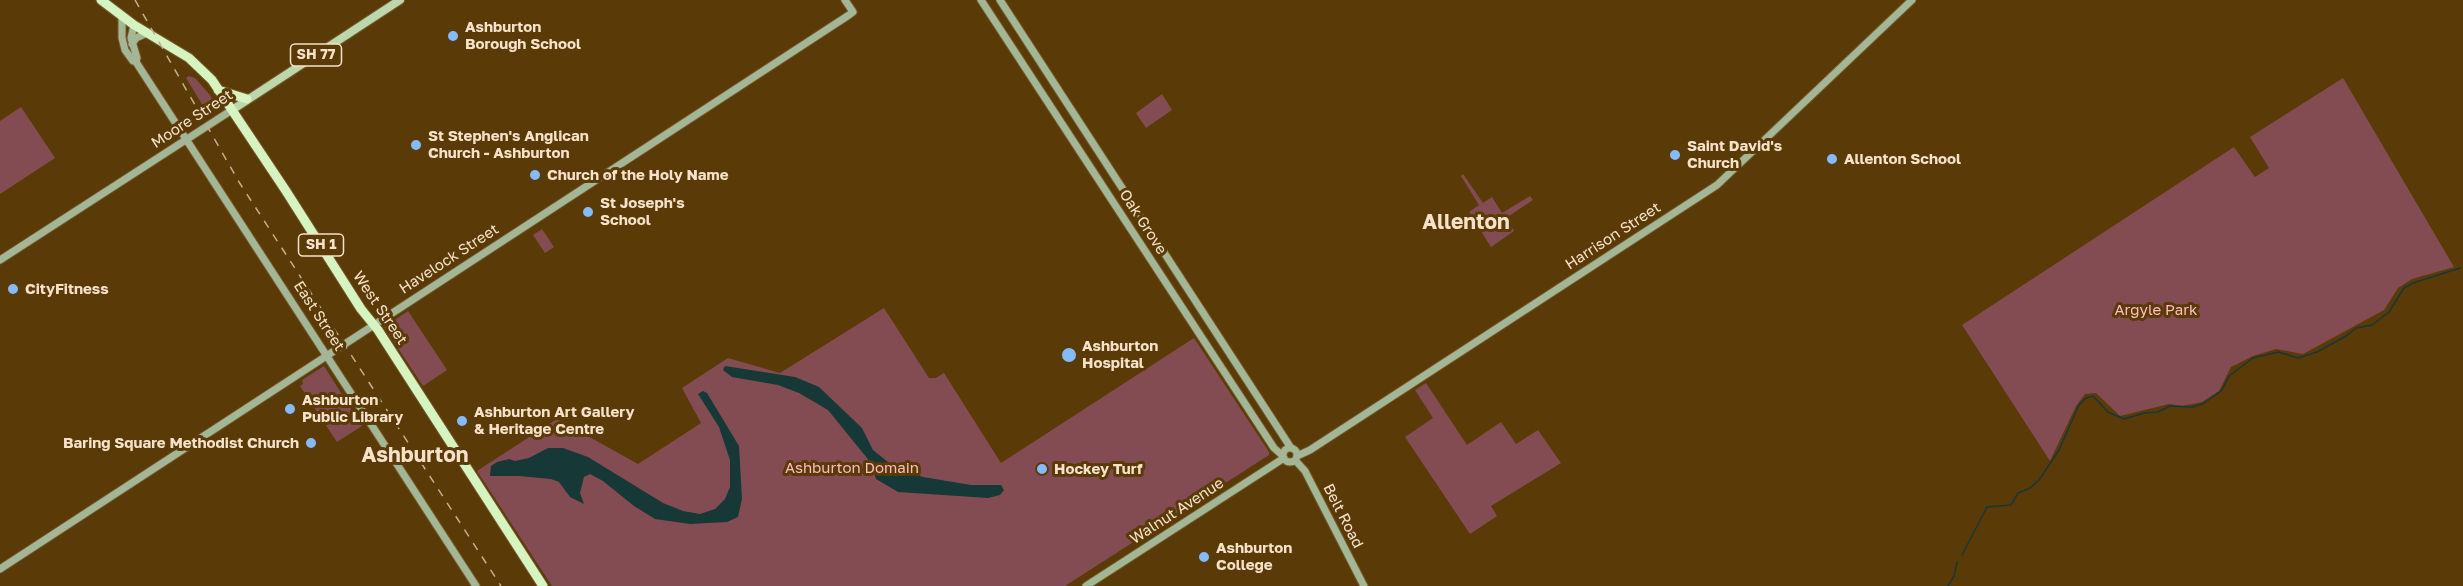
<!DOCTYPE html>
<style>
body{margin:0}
canvas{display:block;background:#5a3a07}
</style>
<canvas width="2463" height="586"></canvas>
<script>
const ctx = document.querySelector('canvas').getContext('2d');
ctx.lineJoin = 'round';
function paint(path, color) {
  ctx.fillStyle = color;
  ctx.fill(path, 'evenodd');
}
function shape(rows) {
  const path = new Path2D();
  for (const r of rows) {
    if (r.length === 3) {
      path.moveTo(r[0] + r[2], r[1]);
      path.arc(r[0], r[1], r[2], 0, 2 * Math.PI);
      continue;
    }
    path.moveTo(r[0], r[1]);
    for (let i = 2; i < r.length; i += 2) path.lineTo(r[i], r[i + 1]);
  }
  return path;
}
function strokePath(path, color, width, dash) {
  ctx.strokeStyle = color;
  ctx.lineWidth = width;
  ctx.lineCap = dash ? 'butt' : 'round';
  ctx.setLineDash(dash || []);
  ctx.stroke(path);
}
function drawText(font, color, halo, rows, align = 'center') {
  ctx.font = font + ' "Golos Text",sans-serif';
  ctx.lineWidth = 6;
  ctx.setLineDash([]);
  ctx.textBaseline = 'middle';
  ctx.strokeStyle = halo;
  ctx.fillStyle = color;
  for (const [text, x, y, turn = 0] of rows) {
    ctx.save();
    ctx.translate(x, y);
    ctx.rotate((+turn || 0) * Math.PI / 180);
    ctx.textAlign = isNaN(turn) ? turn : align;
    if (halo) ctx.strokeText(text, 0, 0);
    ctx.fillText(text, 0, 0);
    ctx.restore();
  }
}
paint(shape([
 [189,76,195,78,210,95,218,109,208,114,186,78],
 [2343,78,2454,267,2412,279,2398,288,2384,310,2303,354,2276,349,2253,356,2231,367,2219,391,2202,402,2182,406,2169,404,2120,416,2096,393,2085,394,2076,406,2050,461,1962,325,2234,147,2255,177,2269,168,2250,137],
 [1162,94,1172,110,1146,128,1136,113],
 [21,107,55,158,0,194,0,121],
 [1463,174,1483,203,1492,197,1502,213,1530,196,1533,200,1506,218,1514,231,1491,247,1469,212,1479,205,1461,176],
 [542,229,554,247,545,253,533,235],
 [884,308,929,378,936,378,944,373,1001,463,1194,338,1269,452,1269,455,1065,586,552,586,477,471,557,419,638,464,701,423,682,388,728,358,780,373],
 [408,311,447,370,423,386,384,327],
 [324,366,362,426,337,442,300,386,303,384,302,380],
 [1426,383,1467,445,1501,422,1516,444,1538,430,1561,463,1491,506,1497,516,1470,534,1405,437,1433,418,1415,390]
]), '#824c52');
paint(shape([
 [725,366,795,377,819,387,862,428,873,450,893,466,923,477,971,485,1001,485,1004,490,1000,495,988,498,898,492,876,479,871,463,828,410,799,393,778,385,732,377,723,370],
 [703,391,707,393,739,446,742,499,738,517,727,522,690,524,655,519,634,506,603,481,590,474,584,477,580,493,584,504,570,497,559,482,551,479,519,476,490,476,491,466,497,462,509,459,515,461,529,458,548,448,563,448,588,457,663,503,683,511,700,514,715,509,725,499,730,487,730,460,719,427,698,394]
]), '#163837');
strokePath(shape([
 [1962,555,1987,507,2011,505,2018,493,2030,488,2039,480,2059,450,2079,405,2086,398,2093,396,2108,412,2124,419,2144,413,2158,412,2170,406,2192,407,2203,404,2222,390,2229,376,2253,358,2278,352,2298,358,2317,352,2346,336,2356,328,2372,325,2389,312,2404,288,2413,283,2460,268],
 [1948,586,1954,576,1957,562]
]), '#163837', 1.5);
const secondary = shape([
 [981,0,1274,448,1283,456],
 [1000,0,1291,448],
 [122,17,122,38,125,50,133,61,136,62,476,586],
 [134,25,131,38,137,58,136,62],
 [132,44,136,38,147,33],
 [0,260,232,110],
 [1290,455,7],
 [1297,456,1310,450,1717,185,1912,0],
 [1295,460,1305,471,1364,586],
 [0,569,849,15,853,12,845,0],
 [1086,586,1284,458]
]);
const primary = shape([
 [232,110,400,0]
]);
const highway = shape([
 [101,0,134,25,189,58,212,80,286,191,361,309,378,330,543,586],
 [218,90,247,99]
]);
strokePath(secondary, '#76582a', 9);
strokePath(primary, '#76582a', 10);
strokePath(highway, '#76582a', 11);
strokePath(secondary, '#a3b796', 7);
strokePath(primary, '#bdd7ac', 8);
strokePath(highway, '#d5f4c0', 9);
strokePath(shape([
 [135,0,239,182,501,586]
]), '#c6ae8e', 1.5, [8, 8]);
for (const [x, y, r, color] of [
 [453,36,6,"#85bbfb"],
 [416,145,6,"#85bbfb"],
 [1675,155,6,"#85bbfb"],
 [1832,159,6,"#85bbfb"],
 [535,175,6,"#85bbfb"],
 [588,212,6,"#85bbfb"],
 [13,289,6,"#85bbfb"],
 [1069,355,8,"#85bbfb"],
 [290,409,6,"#85bbfb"],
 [462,421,6,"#85bbfb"],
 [311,443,6,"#85bbfb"],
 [1042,469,6,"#85bbfb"],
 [1204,557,6,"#85bbfb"]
]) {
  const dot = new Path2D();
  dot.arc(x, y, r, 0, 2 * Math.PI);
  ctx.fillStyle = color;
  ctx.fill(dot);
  strokePath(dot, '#5a3a07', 2);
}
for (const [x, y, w] of [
 [316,55,51],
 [321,245,45]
]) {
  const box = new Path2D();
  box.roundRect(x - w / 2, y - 11, w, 22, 4.5);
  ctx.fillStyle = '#5a3a07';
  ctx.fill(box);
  strokePath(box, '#f6e2ca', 1.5);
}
drawText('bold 14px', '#f6e2ca', null, [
 ["SH 77",316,55],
 ["SH 1",321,245]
]);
drawText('bold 15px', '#f6e2ca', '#5a3a07', [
 ["Ashburton",465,27],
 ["Borough School",465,44],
 ["St Stephen's Anglican",428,136],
 ["Church - Ashburton",428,153],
 ["Saint David's",1687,146],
 ["Church",1687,163],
 ["Allenton School",1844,159],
 ["Church of the Holy Name",547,175],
 ["St Joseph's",600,203],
 ["School",600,220],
 ["CityFitness",25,289],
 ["Ashburton",1082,346],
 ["Hospital",1082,363],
 ["Ashburton",302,400],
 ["Public Library",302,417],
 ["Ashburton Art Gallery",474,412],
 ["& Heritage Centre",474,429],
 ["Baring Square Methodist Church",299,443,"right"],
 ["Hockey Turf",1054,469],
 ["Ashburton",1216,548],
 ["College",1216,565]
], 'left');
drawText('15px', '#f6e2ca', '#5a3a07', [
 ["Moore Street",192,119,-33],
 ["Oak Grove",1143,222,57],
 ["Harrison Street",1613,236,-33],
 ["Havelock Street",449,259,-33],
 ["West Street",380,308,56],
 ["East Street",319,316,57],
 ["Walnut Avenue",1177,511,-33],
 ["Belt Road",1343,516,63]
]);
drawText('15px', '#febbc1', '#5a3a07', [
 ["Argyle Park",2156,310],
 ["Ashburton Domain",852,468]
]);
drawText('bold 21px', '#f6e2ca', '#5a3a07', [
 ["Allenton",1466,222],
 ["Ashburton",415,455]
]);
</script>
